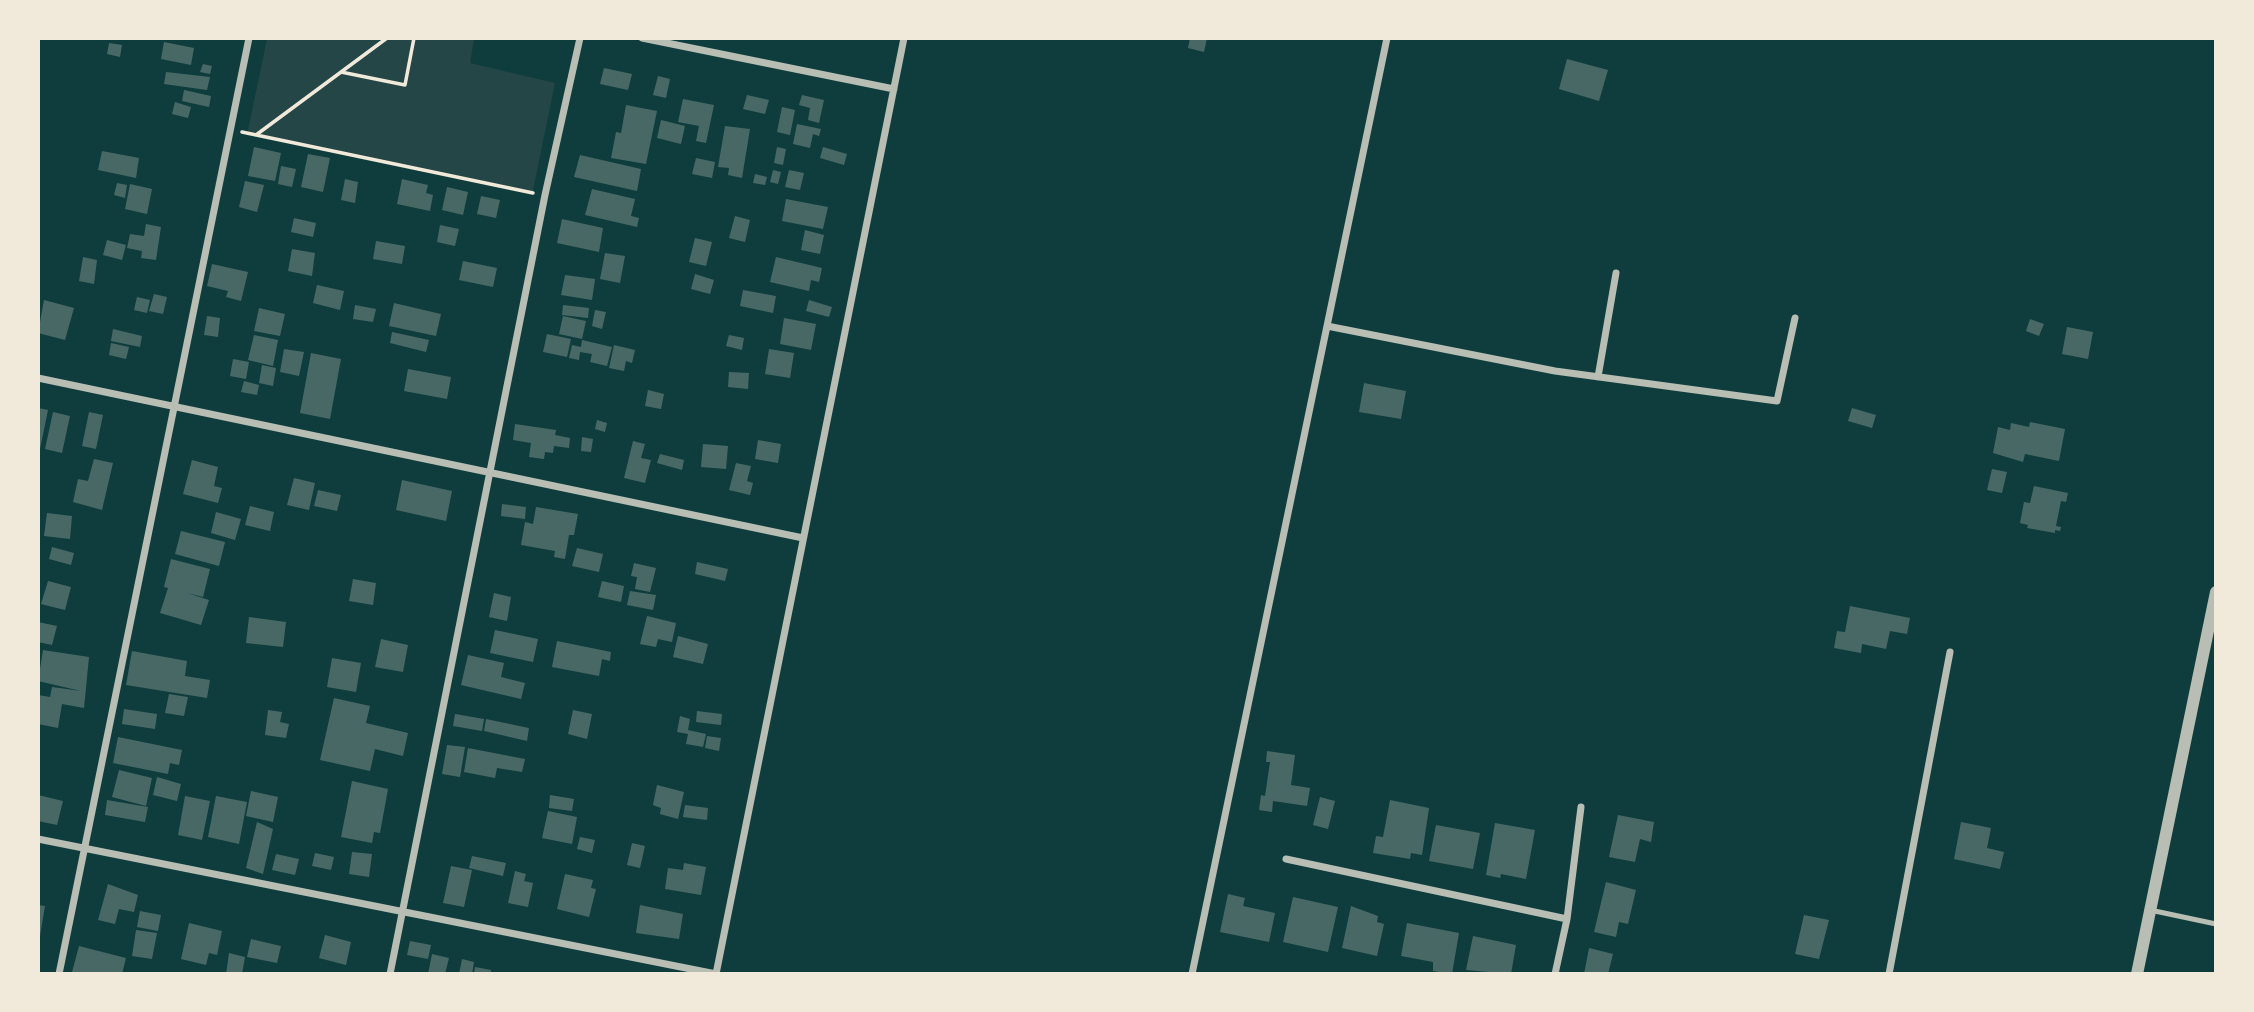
<!DOCTYPE html>
<style>
body{margin:0}
#map{position:relative;width:2254px;height:1012px;overflow:hidden;background:#0f3d3e;font-family:"DM Sans",sans-serif}
canvas{display:block}
.frame{position:absolute;inset:0;border:40px solid #f1e9da;pointer-events:none}
</style>
<div id="map">
<canvas width="2254" height="1012"></canvas>
<div class="frame"></div>
</div>
<script>
const ctx = document.querySelector('canvas').getContext('2d');
ctx.lineJoin = 'round';
function paint(path, color) {
  ctx.fillStyle = color;
  ctx.fill(path, 'evenodd');
}
function shape(rows) {
  const path = new Path2D();
  for (const r of rows) {
    path.moveTo(r[0], r[1]);
    for (let i = 2; i < r.length; i += 2) path.lineTo(r[i], r[i + 1]);
  }
  return path;
}
function strokePath(path, color, width, dash) {
  ctx.strokeStyle = color;
  ctx.lineWidth = width;
  ctx.lineCap = dash ? 'butt' : 'round';
  ctx.setLineDash(dash || []);
  ctx.stroke(path);
}
paint(shape([
 [267,39,474,39,470,63,555,83,532,195,247,135]
]), '#244646');
paint(shape([
 [1190,38,1207,38,1204,52,1188,48],
 [164,42,194,48,191,65,161,59],
 [109,43,122,45,120,57,107,54],
 [1567,59,1608,70,1599,101,1559,89],
 [203,64,212,66,210,74,200,72],
 [604,68,632,74,628,90,600,84],
 [166,72,210,77,207,90,164,84],
 [658,76,670,79,666,98,653,95],
 [184,90,211,96,209,107,182,101],
 [747,95,769,100,765,114,743,109],
 [802,95,824,100,819,123,808,120,810,108,799,105],
 [683,99,714,105,706,143,696,141,699,126,678,122],
 [175,102,191,107,188,118,172,114],
 [626,105,657,111,646,164,611,158,616,132,621,133],
 [782,107,795,110,790,135,777,132],
 [661,120,685,126,681,144,657,138],
 [797,124,821,129,819,136,813,134,810,148,793,144],
 [725,126,750,129,742,178,728,175,729,168,718,167],
 [254,147,281,153,275,181,248,176],
 [777,147,786,149,783,165,774,163],
 [823,147,847,154,844,165,820,158],
 [102,151,139,158,136,178,98,170],
 [308,154,330,158,323,192,301,187],
 [580,155,641,169,637,191,574,177],
 [696,158,715,162,712,178,692,174],
 [281,166,296,169,292,187,278,184],
 [773,170,781,172,778,184,770,182],
 [789,170,804,173,800,190,785,187],
 [755,174,767,177,765,185,753,183],
 [345,179,358,182,355,203,341,200],
 [402,179,428,185,426,193,433,195,430,211,397,204],
 [245,181,264,185,257,212,239,207],
 [117,183,127,185,125,198,114,195],
 [130,184,152,189,147,214,125,209],
 [447,187,468,192,463,215,442,210],
 [592,189,635,199,631,216,639,218,637,227,585,215],
 [481,196,500,200,496,218,477,214],
 [786,199,828,207,823,229,782,221],
 [735,216,750,220,745,242,729,238],
 [294,218,316,223,313,237,291,232],
 [562,219,603,228,599,252,557,243],
 [146,224,161,227,156,260,141,258,142,251,127,248,130,234,144,236],
 [440,225,459,229,455,246,437,242],
 [805,230,824,235,820,254,801,250],
 [695,238,712,242,706,266,689,262],
 [107,240,126,245,122,260,103,255],
 [376,241,405,246,402,264,373,259],
 [292,249,315,253,312,276,288,271],
 [605,253,625,256,620,283,600,279],
 [83,257,97,260,94,284,79,281],
 [776,257,822,268,819,282,811,280,809,291,770,282],
 [463,261,497,268,493,287,459,280],
 [212,264,248,272,241,301,226,297,228,291,207,286],
 [695,274,714,280,710,294,691,289],
 [565,275,595,279,592,300,561,295],
 [317,285,344,291,340,310,313,303],
 [743,290,776,296,773,313,740,306],
 [154,294,167,297,163,314,149,311],
 [137,297,150,300,147,313,134,310],
 [44,300,74,308,65,340,38,333],
 [809,300,832,307,829,317,806,311],
 [394,303,441,314,436,336,389,326],
 [355,305,376,309,373,322,353,319],
 [563,305,589,308,588,318,562,315],
 [259,308,285,314,280,336,254,331],
 [595,310,606,312,602,329,592,326],
 [207,316,220,318,218,337,204,335],
 [563,316,586,321,582,339,559,334],
 [784,318,816,324,811,350,780,344],
 [2030,319,2044,324,2039,336,2026,331],
 [2067,327,2093,332,2088,359,2062,354],
 [113,329,142,336,140,347,111,341],
 [392,332,429,340,426,352,390,343],
 [547,334,571,339,567,357,543,352],
 [254,335,278,340,273,366,248,360],
 [729,335,744,338,742,350,726,346],
 [582,340,612,347,607,366,590,362,592,354,580,352,579,360,569,358,572,345,581,347],
 [111,343,129,347,126,359,109,355],
 [614,345,635,350,632,363,626,361,624,371,609,368],
 [284,349,304,352,299,376,280,372],
 [769,349,794,353,790,378,765,374],
 [311,353,341,359,330,419,300,413],
 [233,359,249,362,246,379,230,376],
 [262,365,276,368,273,386,259,383],
 [408,369,451,377,447,399,404,391],
 [729,372,749,373,748,389,728,387],
 [244,381,259,385,257,395,241,392],
 [1364,383,1406,391,1401,419,1359,412],
 [648,390,664,394,661,409,645,406],
 [38,408,48,410,40,449,38,449],
 [1852,408,1876,415,1872,428,1848,421],
 [53,412,70,416,62,453,45,449],
 [89,412,103,415,96,449,82,446],
 [597,420,607,423,605,432,595,429],
 [2030,422,2065,429,2059,461,2025,454,2023,462,1993,453,1998,427,2010,430,2011,423,2029,427],
 [515,424,556,430,555,435,570,438,569,448,554,446,553,453,545,452,544,459,529,457,531,443,513,440],
 [582,437,593,439,591,452,581,451],
 [758,440,781,444,778,463,755,459],
 [633,441,645,444,641,458,651,460,645,483,624,478],
 [703,444,728,446,726,469,701,467],
 [660,454,684,460,682,470,657,463],
 [94,459,113,463,102,510,73,502,78,479,88,481],
 [192,460,218,467,214,486,222,488,218,503,183,494],
 [736,463,751,466,747,481,753,483,750,495,729,490],
 [1992,469,2007,472,2002,493,1987,490],
 [294,478,315,483,309,510,287,505],
 [402,480,452,491,446,521,396,510],
 [2034,486,2068,493,2066,502,2061,501,2056,526,2061,527,2060,531,2055,530,2055,533,2027,528,2028,525,2020,523,2024,502,2030,503],
 [318,490,341,495,337,511,314,506],
 [502,504,526,507,525,519,501,516],
 [250,506,274,512,270,531,245,525],
 [536,507,578,514,574,535,569,535,565,559,554,557,555,551,521,545,525,522,533,524],
 [216,512,241,519,235,540,211,533],
 [47,513,72,516,70,539,44,536],
 [181,531,225,542,219,566,175,554],
 [52,547,74,553,71,565,49,559],
 [577,548,603,554,599,572,572,566],
 [171,559,210,569,203,597,187,593,209,600,201,625,160,613,168,588,164,587],
 [697,562,728,569,725,581,695,574],
 [634,563,656,568,650,592,635,589,637,577,631,576],
 [353,579,376,583,373,605,349,601],
 [48,581,71,587,65,610,41,604],
 [602,581,624,586,621,602,598,597],
 [630,591,656,595,653,610,627,605],
 [494,593,511,597,507,621,489,617],
 [1850,606,1910,618,1907,634,1890,631,1886,649,1862,644,1861,653,1834,648,1837,631,1845,632],
 [647,616,676,623,672,642,658,639,656,647,640,644],
 [249,617,286,622,283,647,246,643],
 [38,622,57,626,52,645,38,642],
 [495,630,538,639,533,662,490,653],
 [678,636,708,644,703,664,673,657],
 [381,639,408,645,403,672,375,667],
 [557,641,611,652,610,661,602,659,599,676,552,667],
 [43,650,89,657,84,708,62,704,58,728,38,724,38,695,50,697,52,687,81,691,38,681],
 [132,651,187,661,185,676,210,680,207,698,126,685],
 [468,655,504,663,501,677,525,683,521,699,461,685],
 [332,658,361,663,356,692,327,687],
 [169,694,188,697,184,716,165,713],
 [334,698,370,706,366,723,408,733,403,756,375,749,370,771,320,760],
 [124,709,157,714,155,729,122,724],
 [268,710,282,712,280,722,289,724,286,738,265,735],
 [573,710,592,714,587,739,568,734],
 [697,711,722,714,721,725,696,722],
 [455,714,484,719,482,731,453,726],
 [680,716,690,719,688,730,706,734,703,747,686,744,688,734,677,732],
 [486,719,529,728,527,741,484,731],
 [707,736,721,738,719,751,705,748],
 [118,737,182,750,179,765,170,763,168,774,113,763],
 [447,745,465,747,460,777,442,774],
 [468,748,525,759,522,772,497,768,495,778,464,772],
 [1267,751,1295,755,1291,785,1310,788,1307,806,1273,801,1272,812,1259,810,1261,795,1265,796,1270,762,1266,762],
 [119,770,152,778,146,806,112,797],
 [157,777,181,784,177,801,153,795],
 [352,781,388,789,380,833,374,832,372,843,341,837],
 [657,785,684,792,678,819,660,814,661,808,653,805],
 [251,791,278,797,273,822,246,816],
 [38,795,63,801,57,825,38,821],
 [550,795,574,799,572,811,549,808],
 [185,796,210,801,202,840,178,835],
 [216,796,247,802,239,844,208,837],
 [1320,797,1335,801,1328,829,1313,825],
 [107,800,148,807,145,822,105,815],
 [1390,800,1429,808,1422,855,1411,853,1410,859,1373,853,1376,836,1383,837],
 [685,805,708,808,707,820,683,817],
 [548,811,577,817,572,844,542,838],
 [1618,815,1654,822,1651,842,1640,839,1635,862,1609,857],
 [257,822,273,829,263,874,246,868],
 [1961,822,1991,828,1987,848,2004,852,2000,869,1954,859],
 [1495,823,1535,830,1526,879,1501,874,1500,878,1486,875],
 [1436,825,1480,833,1473,869,1429,861],
 [580,837,595,840,592,853,577,849],
 [632,843,645,846,640,868,627,865],
 [352,852,372,854,369,877,349,874],
 [315,853,334,857,331,870,312,866],
 [276,854,299,859,295,875,272,870],
 [472,856,506,863,503,876,469,868],
 [684,863,706,867,701,895,665,889,668,868,683,870],
 [451,866,472,870,464,907,443,903],
 [515,871,526,874,524,881,533,883,528,907,508,903],
 [565,874,593,880,591,888,596,889,589,917,557,909],
 [1606,882,1636,890,1628,924,1619,922,1616,937,1594,932],
 [108,884,138,895,134,912,119,909,115,924,98,920],
 [1228,894,1245,898,1243,906,1275,913,1269,942,1220,932],
 [1293,897,1338,907,1328,952,1283,942],
 [38,905,45,906,40,936,38,936],
 [640,905,683,914,679,939,636,933],
 [1351,906,1378,916,1377,922,1384,924,1377,956,1342,948],
 [140,911,161,915,158,931,137,927],
 [1804,915,1829,920,1819,959,1795,954],
 [189,923,222,931,217,955,209,953,206,965,181,959],
 [1407,923,1459,933,1452,974,1433,971,1433,962,1401,956],
 [136,930,157,933,152,959,132,956],
 [325,935,351,942,346,965,319,958],
 [1473,936,1516,945,1511,974,1466,970],
 [251,939,281,946,277,963,247,957],
 [410,941,431,945,428,959,407,955],
 [79,946,126,958,122,974,72,972],
 [1589,948,1613,954,1608,974,1584,974],
 [229,953,245,957,242,974,226,974],
 [432,954,449,958,445,974,428,974],
 [462,959,474,962,472,974,459,974],
 [475,967,491,970,491,974,474,974]
]), '#486865');
strokePath(shape([
 [341,72,405,85,414,38],
 [242,132,533,193],
 [256,135,387,38]
]), '#f1e9da', 3.5);
strokePath(shape([
 [2150,910,2216,924]
]), '#b8beb3', 5);
strokePath(shape([
 [642,38,894,89],
 [1327,326,1555,371,1777,401,1795,318],
 [1598,377,1616,273],
 [38,378,803,538],
 [38,839,716,974,904,38],
 [1286,859,1567,919],
 [59,974,249,38],
 [390,974,545,195,580,38],
 [1192,974,1387,38],
 [1555,974,1567,919,1581,807],
 [1889,974,1950,652]
]), '#b8beb3', 7);
strokePath(shape([
 [2137,974,2216,592]
]), '#b8beb3', 12);
</script>
